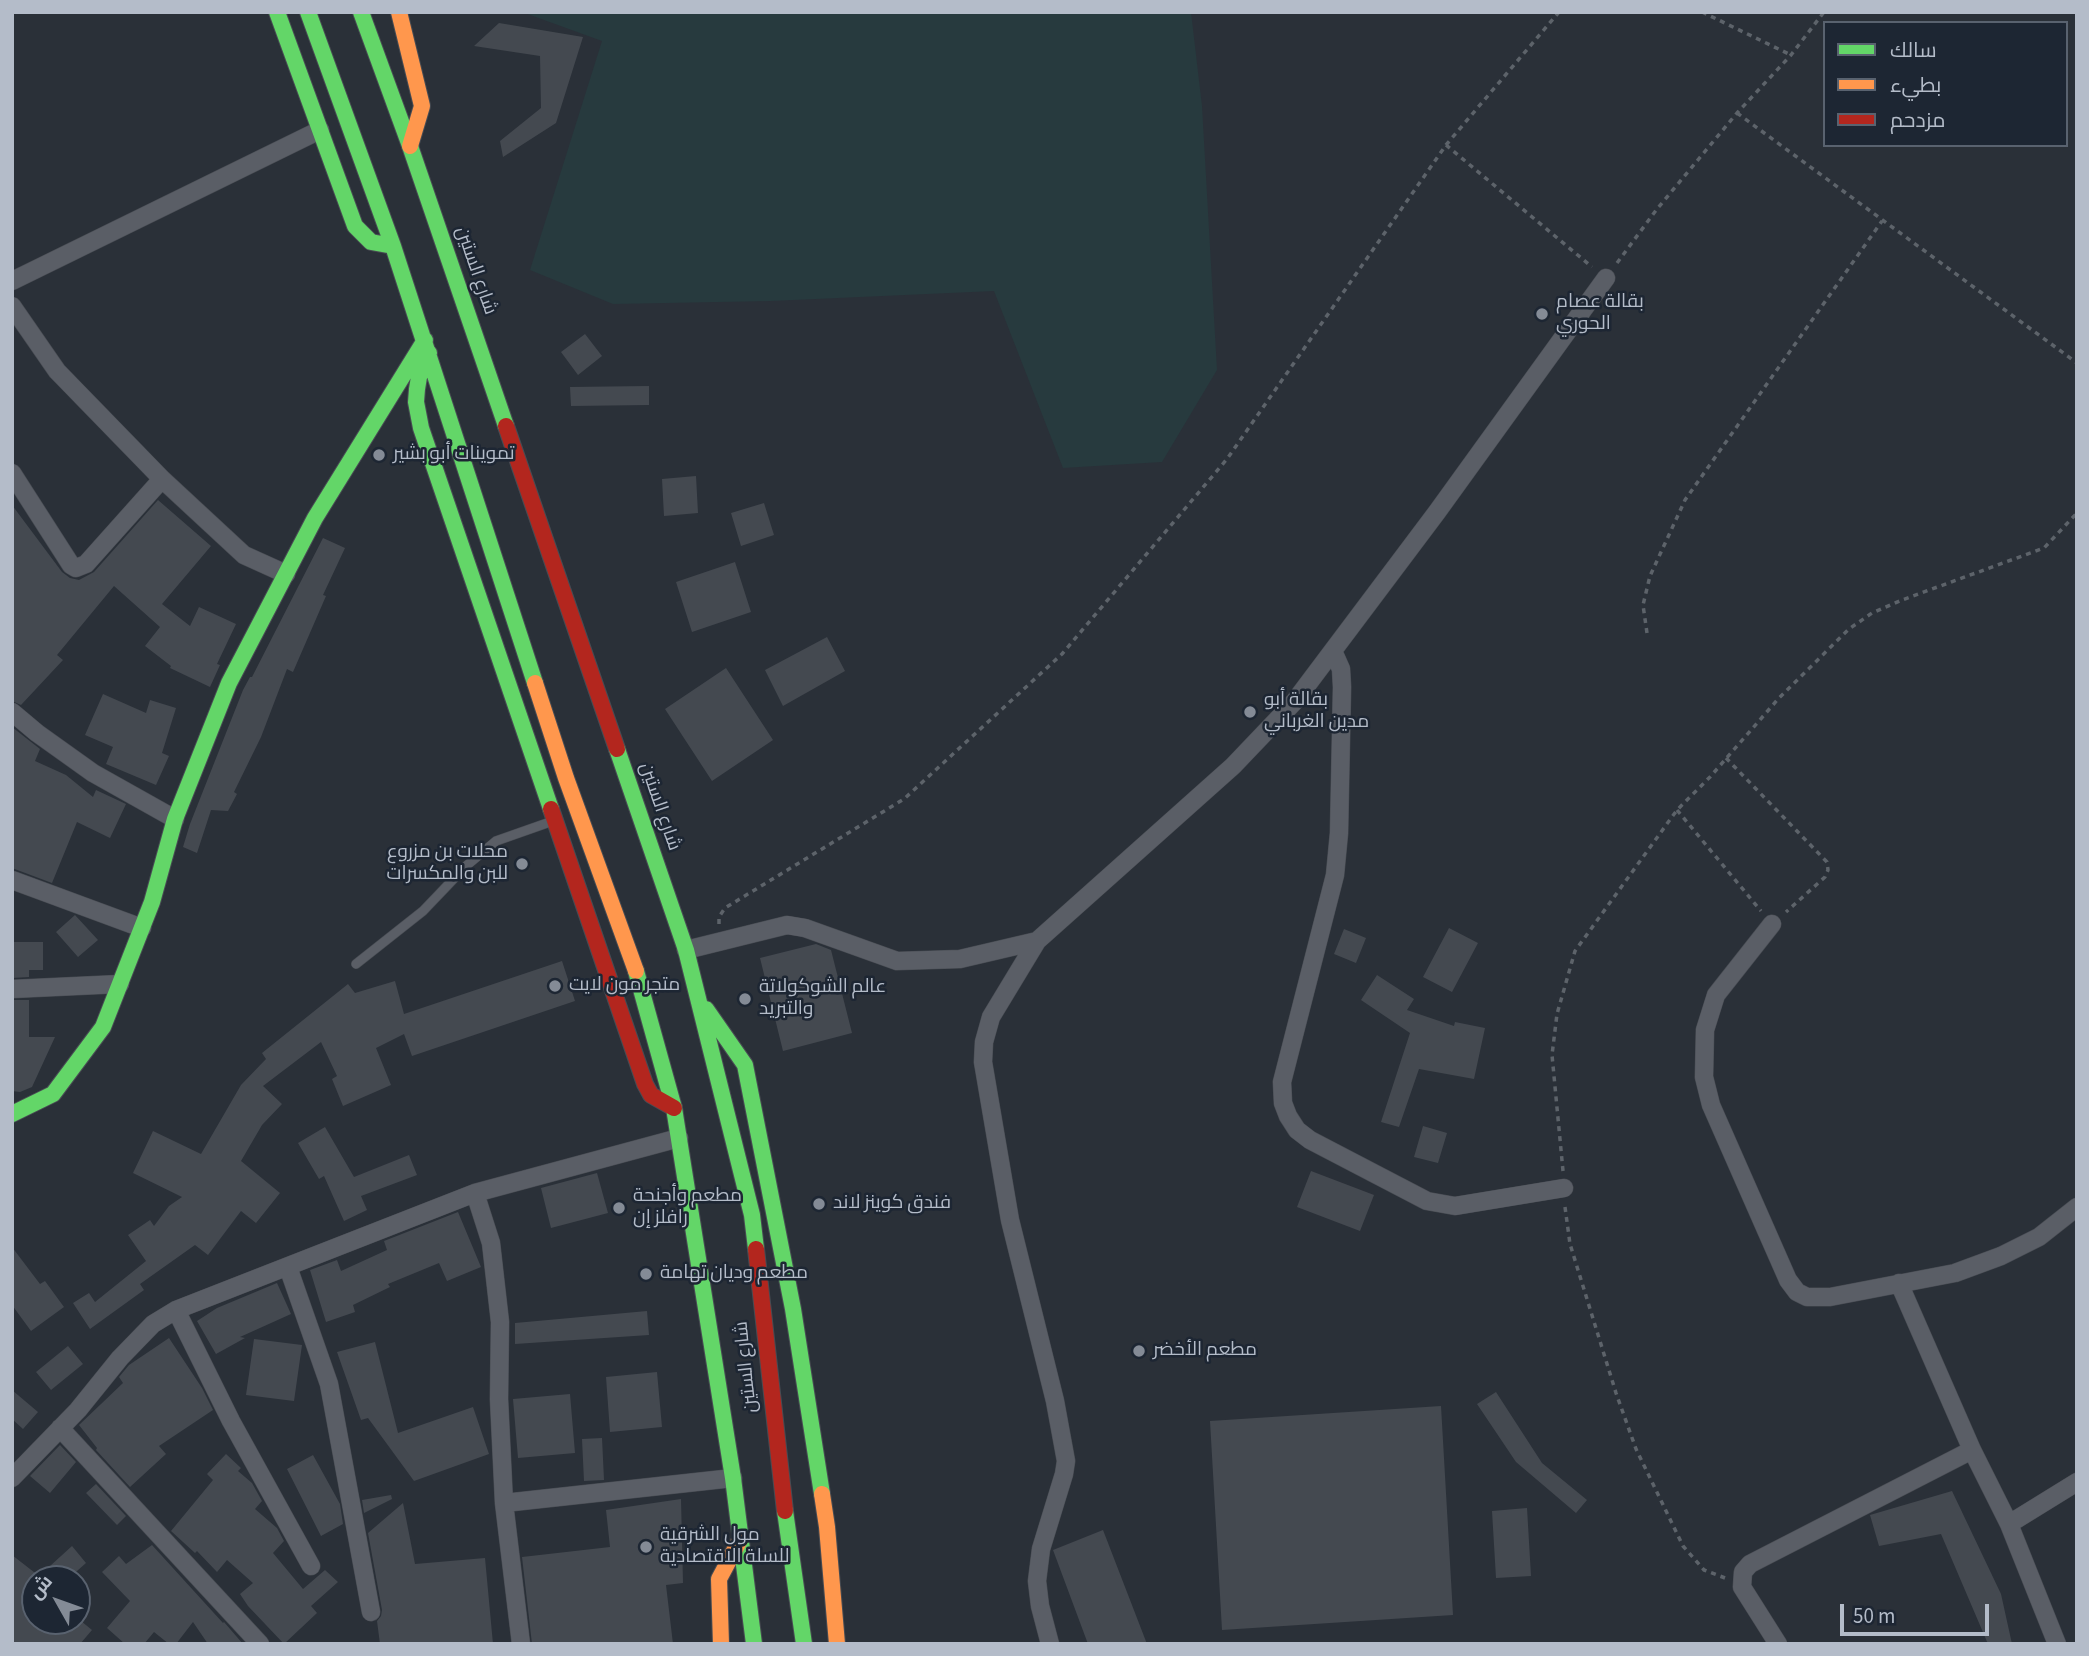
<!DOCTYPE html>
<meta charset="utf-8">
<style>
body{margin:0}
#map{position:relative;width:2089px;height:1656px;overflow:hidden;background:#2a3038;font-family:"Source Sans 3",Cairo,sans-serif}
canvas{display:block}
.frame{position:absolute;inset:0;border:14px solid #b4bcc9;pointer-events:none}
.legend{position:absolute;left:1823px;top:21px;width:245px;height:126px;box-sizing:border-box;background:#1d2633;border:2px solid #59626f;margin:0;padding:9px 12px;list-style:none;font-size:21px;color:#b4bcc9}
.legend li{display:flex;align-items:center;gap:14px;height:35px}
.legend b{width:35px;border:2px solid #59626f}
.north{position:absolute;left:21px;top:1565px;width:70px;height:70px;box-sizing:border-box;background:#1d2633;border:2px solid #59626f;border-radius:50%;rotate:310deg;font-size:19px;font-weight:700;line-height:28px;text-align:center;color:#b4bcc9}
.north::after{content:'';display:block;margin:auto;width:24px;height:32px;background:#848b96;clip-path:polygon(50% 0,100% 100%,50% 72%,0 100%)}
.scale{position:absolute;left:1840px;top:1604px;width:149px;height:32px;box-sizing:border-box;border:4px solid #b4bcc9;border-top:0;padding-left:9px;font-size:21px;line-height:24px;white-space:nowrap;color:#b4bcc9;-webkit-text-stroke:5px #1d2633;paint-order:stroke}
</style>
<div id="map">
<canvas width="2089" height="1656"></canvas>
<div class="frame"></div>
<ul class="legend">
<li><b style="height:9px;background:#63d668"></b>سالك</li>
<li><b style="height:9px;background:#ff974d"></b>بطيء</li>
<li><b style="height:9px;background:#b3261e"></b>مزدحم</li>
</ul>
<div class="north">ش</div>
<div class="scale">50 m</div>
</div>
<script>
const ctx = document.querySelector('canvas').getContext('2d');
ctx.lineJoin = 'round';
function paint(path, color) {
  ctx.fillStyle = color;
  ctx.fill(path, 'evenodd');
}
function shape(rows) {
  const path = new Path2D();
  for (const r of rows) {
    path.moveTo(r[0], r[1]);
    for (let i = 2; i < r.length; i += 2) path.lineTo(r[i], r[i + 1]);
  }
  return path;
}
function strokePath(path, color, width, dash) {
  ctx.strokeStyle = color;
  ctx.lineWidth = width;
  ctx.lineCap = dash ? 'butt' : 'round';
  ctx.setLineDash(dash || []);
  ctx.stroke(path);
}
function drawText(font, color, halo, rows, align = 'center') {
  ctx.font = font + ' "Source Sans 3",Cairo,sans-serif';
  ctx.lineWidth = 5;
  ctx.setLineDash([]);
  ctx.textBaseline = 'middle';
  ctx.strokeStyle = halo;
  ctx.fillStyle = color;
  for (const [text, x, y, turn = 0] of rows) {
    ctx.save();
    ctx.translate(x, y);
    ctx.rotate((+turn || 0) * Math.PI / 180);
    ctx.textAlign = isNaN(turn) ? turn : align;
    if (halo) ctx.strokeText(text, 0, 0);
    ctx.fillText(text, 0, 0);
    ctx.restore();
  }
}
paint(shape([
 [522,12,1191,12,1202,106,1217,370,1162,462,1063,468,994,291,771,301,613,304,530,270,602,41]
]), '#273a3e');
paint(shape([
 [499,23,583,37,556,123,503,157,500,141,541,108,540,56,474,46],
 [585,334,602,356,578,375,561,352],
 [649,386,649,405,571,406,570,387],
 [696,476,698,513,664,516,662,479],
 [158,500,211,546,162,604,190,626,199,607,236,624,217,664,220,665,210,687,170,668,171,666,145,646,160,627,114,586,57,655,63,660,21,705,12,701,12,505,62,572,70,578,79,580,94,572],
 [764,503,774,535,741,546,731,513],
 [323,538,345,548,323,595,326,596,293,672,287,669,261,737,234,792,237,794,228,811,211,810,197,853,183,847,190,824,243,690,250,677,252,677],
 [735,562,751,612,692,632,676,582],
 [827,637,845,671,783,706,765,670],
 [726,668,773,740,712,781,665,709],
 [103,694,146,713,150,700,176,708,162,753,169,756,156,785,106,764,113,747,85,735],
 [12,727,40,749,35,761,66,775,93,797,96,790,126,804,110,838,77,822,52,883,12,868],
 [75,915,98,940,78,957,56,932],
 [1449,928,1478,943,1452,992,1423,977],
 [1344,929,1366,938,1356,963,1334,954],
 [12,942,43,942,43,970,29,970,29,977,12,978],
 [816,944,831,950,852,1033,783,1051,760,958],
 [562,961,575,1001,412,1056,404,1034,376,1048,391,1085,343,1106,332,1079,337,1076,321,1042,263,1086,282,1104,262,1125,241,1161,280,1193,256,1223,241,1211,208,1255,195,1245,140,1284,144,1290,90,1329,73,1303,89,1293,95,1302,146,1261,128,1235,150,1220,154,1226,169,1206,182,1197,133,1173,153,1131,201,1154,241,1085,266,1059,262,1053,348,984,355,993,395,981,404,1014],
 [1377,975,1414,999,1407,1010,1454,1026,1455,1022,1485,1028,1474,1079,1419,1069,1399,1127,1381,1122,1410,1033,1361,1000],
 [12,1000,29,1000,29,1037,55,1037,32,1087,20,1092,12,1091],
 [1423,1126,1447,1133,1438,1163,1414,1157],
 [325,1127,354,1177,409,1155,417,1175,361,1196,367,1210,344,1221,324,1176,319,1179,298,1143],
 [1311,1171,1374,1195,1360,1231,1297,1207],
 [597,1173,608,1213,551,1228,541,1188],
 [458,1212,481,1267,447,1281,439,1263,388,1284,390,1287,353,1305,355,1312,326,1322,310,1270,337,1260,341,1271,387,1250,384,1241],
 [12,1247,40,1284,45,1281,64,1307,31,1331,12,1305],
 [277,1283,291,1314,240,1337,245,1338,216,1354,197,1321,217,1308],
 [647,1311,649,1335,515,1344,515,1323],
 [169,1338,202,1388,213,1410,159,1446,166,1454,130,1487,96,1450,97,1448,79,1425,123,1383,119,1377,129,1365],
 [254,1339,302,1345,294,1401,246,1395],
 [375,1342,398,1433,473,1407,489,1454,414,1481,368,1418,361,1420,337,1352],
 [68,1346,83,1364,51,1390,36,1372],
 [657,1372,662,1427,610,1432,606,1377],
 [12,1390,38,1412,23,1429,12,1419],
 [1496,1392,1542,1463,1587,1500,1576,1513,1516,1462,1477,1404],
 [570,1394,575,1453,518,1458,513,1399],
 [1441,1406,1453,1615,1222,1630,1210,1421],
 [602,1438,604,1480,584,1481,582,1439],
 [60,1445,76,1462,50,1493,30,1476],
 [226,1454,241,1468,238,1471,252,1483,262,1501,255,1509,277,1528,284,1541,273,1553,303,1589,325,1570,338,1582,311,1606,317,1613,284,1644,248,1606,240,1594,253,1583,227,1560,217,1572,197,1551,195,1553,171,1531,213,1480,207,1474],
 [313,1455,340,1504,343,1524,321,1536,287,1469],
 [96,1484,126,1516,117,1525,86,1493],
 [1952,1491,2001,1594,2012,1644,1988,1644,1941,1534,1879,1546,1870,1515],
 [391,1495,392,1499,364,1513,362,1500],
 [681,1499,683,1583,666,1585,673,1644,532,1644,522,1557,610,1547,606,1510],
 [403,1503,415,1564,485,1558,493,1644,380,1644,377,1621,381,1616,382,1610,368,1533],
 [1527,1508,1531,1576,1496,1578,1492,1511],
 [1103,1530,1147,1644,1088,1644,1053,1550],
 [152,1545,223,1623,224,1622,243,1644,208,1644,193,1622,176,1644,169,1644,154,1632,144,1644,125,1644,107,1628,130,1601,102,1572,119,1556,126,1564],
 [72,1546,86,1563,68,1579,31,1579,35,1582,35,1621,81,1621,92,1630,80,1644,12,1644,12,1555,39,1576]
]), '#444950');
const lane = shape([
 [356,964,423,911,466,866,496,841,550,822]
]);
const street = shape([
 [12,281,320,130],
 [12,306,57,371,162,479],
 [12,473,71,565,76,568,86,564,162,479,244,555,286,574],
 [1333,651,1341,669,1342,687,1339,833,1335,875,1282,1082,1283,1103,1288,1116,1297,1130,1310,1140,1427,1201,1455,1206,1564,1188],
 [12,712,37,733,93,773,175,819],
 [12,880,142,928],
 [1772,924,1716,995,1705,1030,1704,1077,1711,1105,1788,1280,1797,1292,1807,1297,1830,1297,1955,1273,2001,1256,2039,1237,2077,1207],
 [686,950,787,925,805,928,897,961,960,959,1037,941],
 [12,989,120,984],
 [475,1193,491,1243,500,1322,499,1399,504,1503],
 [288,1267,329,1384,371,1612],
 [1899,1283,1972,1450,2009,1524,2057,1644],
 [176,1310,231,1421,311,1566],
 [60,1428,260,1644],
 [12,1478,78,1410,120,1358,153,1324,176,1310,475,1193,679,1138],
 [2009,1524,2077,1482],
 [521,1644,504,1503,733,1478],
 [1050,1644,1040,1606,1037,1581,1041,1549,1064,1474,1066,1461,1055,1401,1010,1220,983,1062,984,1042,991,1017,1037,941,1233,766,1295,701,1437,512,1606,278],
 [1778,1644,1742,1587,1743,1572,1750,1564,1972,1450]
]);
const fast = shape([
 [277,12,355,226,371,242,393,246],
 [308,12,393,246,535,683],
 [361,12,410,146,506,426],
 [429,353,419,377,417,389,416,402,421,428,551,809],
 [617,749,686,950,752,1215,756,1249],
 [636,971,674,1108,733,1478,754,1644],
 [706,1009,745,1065,793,1309,822,1494],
 [12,1114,53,1094,103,1027,152,902,175,819,229,683,315,518,425,340],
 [785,1511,804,1644]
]);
const slow = shape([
 [399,12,422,106,410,146],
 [535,683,566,778,636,971],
 [822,1494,827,1527,837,1644],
 [721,1644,719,1579,741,1538]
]);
const jam = shape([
 [506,426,617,749],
 [551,809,645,1084,651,1095,674,1108],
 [756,1249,785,1511]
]);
strokePath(lane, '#484c53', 10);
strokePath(street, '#484c53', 19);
strokePath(fast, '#484c53', 18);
strokePath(slow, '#484c53', 18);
strokePath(jam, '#484c53', 18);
strokePath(shape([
 [1702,12,1791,55],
 [1737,113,2077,363],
 [1446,145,1592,267],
 [1617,263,1657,209,1737,113,1791,55,1824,12],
 [1647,633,1643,605,1650,576,1685,500,1882,221],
 [1726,758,1827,862,1828,870,1825,877,1786,912],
 [1677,810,1761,911],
 [719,924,719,917,725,908,904,799,1062,654,1227,459,1446,145,1559,12],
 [1563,1171,1552,1055,1557,1014,1575,951,1677,810,1710,777,1779,698,1849,629,1872,613,1902,600,2044,548,2077,513],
 [1565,1207,1570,1244,1616,1393,1636,1449,1683,1546,1704,1570,1725,1578]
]), '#5d636a', 3.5, [5, 5]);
strokePath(lane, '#5a5e66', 9);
strokePath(street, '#5a5e66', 18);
strokePath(fast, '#63d668', 16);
strokePath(slow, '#ff974d', 16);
strokePath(jam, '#b3261e', 16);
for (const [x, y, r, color] of [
 [1542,314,7,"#848b96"],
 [379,455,7,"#848b96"],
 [1250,712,7,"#848b96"],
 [522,864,7,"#848b96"],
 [555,986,7,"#848b96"],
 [745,999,7,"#848b96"],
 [819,1204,7,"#848b96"],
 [619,1208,7,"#848b96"],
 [646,1274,7,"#848b96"],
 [1139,1351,7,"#848b96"],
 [646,1547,7,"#848b96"]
]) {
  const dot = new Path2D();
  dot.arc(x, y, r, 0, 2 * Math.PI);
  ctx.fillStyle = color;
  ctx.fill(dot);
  strokePath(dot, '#1d2633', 2.5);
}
drawText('19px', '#b4bcc9', '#1d2633', [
 ["شارع الستين",475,271,71],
 ["شارع الستين",659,807,71],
 ["شارع الستين",747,1367,-96]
]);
drawText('19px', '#b4bcc9', '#1d2633', [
 ["بقالة عصام",1556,303],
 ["الحوري",1556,325],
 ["تموينات أبو بشير",393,455],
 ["بقالة أبو",1264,701],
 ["مدين الغرباني",1264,723],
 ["محلات بن مزروع",508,853,"right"],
 ["للبن والمكسرات",508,875,"right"],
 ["متجر مون لايت",569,986],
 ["عالم الشوكولاتة",759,988],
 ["والتبريد",759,1010],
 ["مطعم وأجنحة",633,1197],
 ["رافلز إن",633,1219],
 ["فندق كوينز لاند",833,1204],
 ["مطعم وديان تهامة",660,1274],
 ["مطعم الأخضر",1153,1351],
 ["مول الشرقية",660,1536],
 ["للسلة الاقتصادية",660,1558]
], 'left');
</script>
